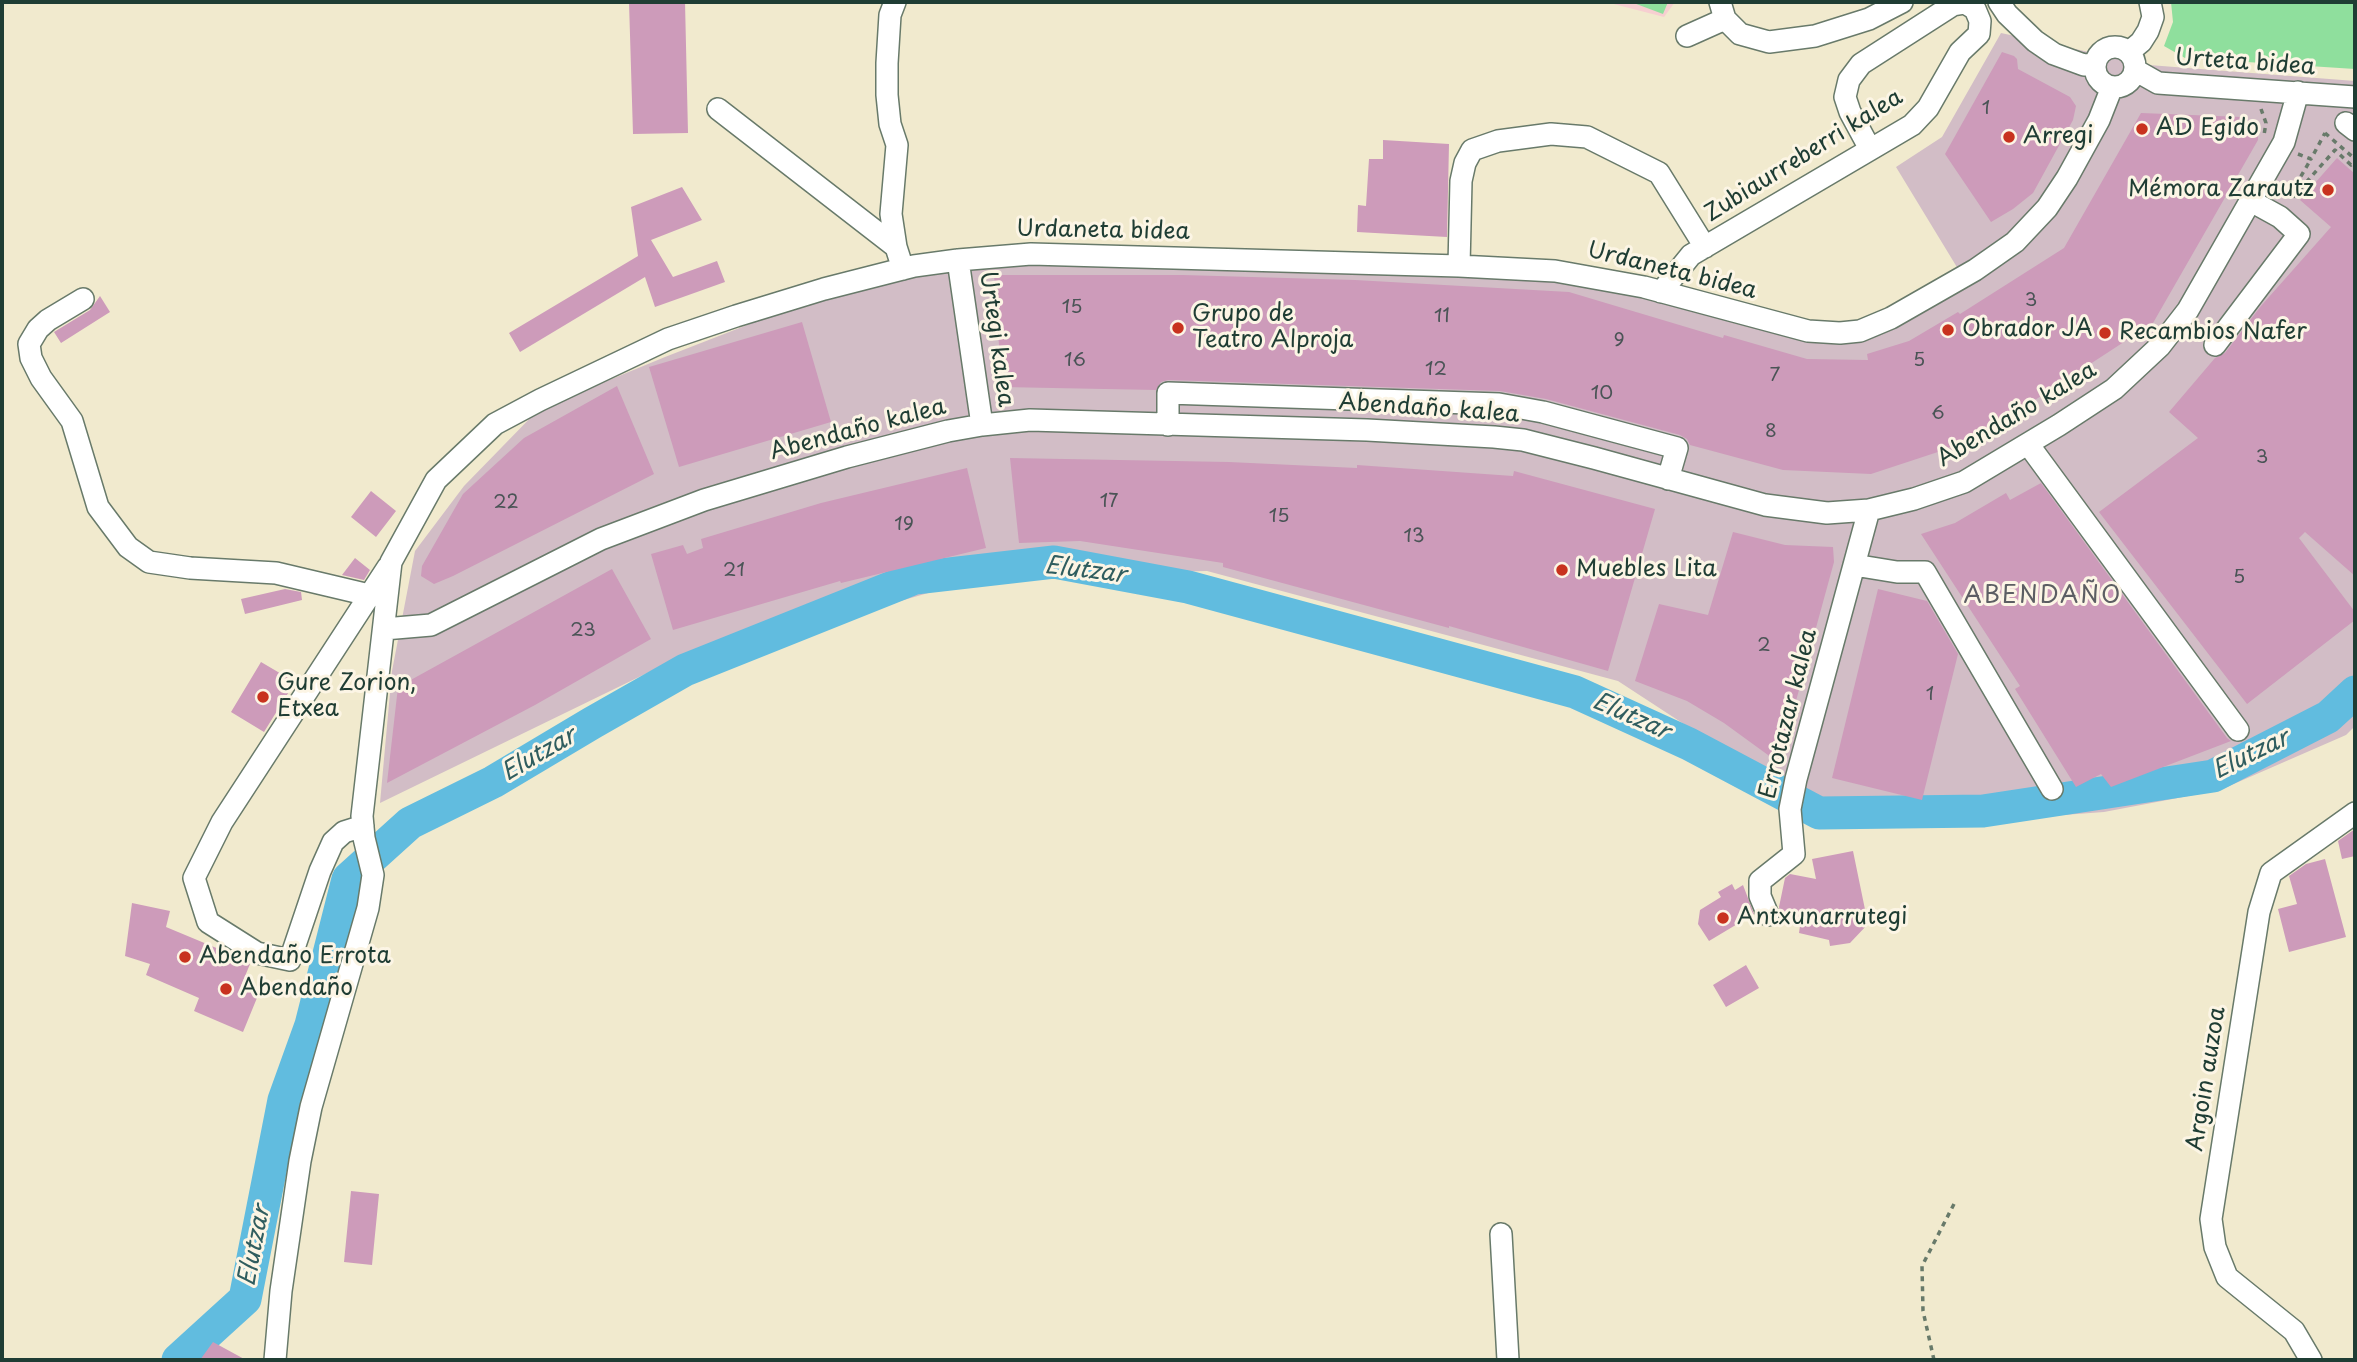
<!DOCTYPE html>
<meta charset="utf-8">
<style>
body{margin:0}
#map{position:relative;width:2357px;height:1362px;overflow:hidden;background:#f1eace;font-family:"Playpen Sans",sans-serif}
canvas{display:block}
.frame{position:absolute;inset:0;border:4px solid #1f3d34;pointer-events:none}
</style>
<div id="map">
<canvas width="2357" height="1362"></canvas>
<div class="frame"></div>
</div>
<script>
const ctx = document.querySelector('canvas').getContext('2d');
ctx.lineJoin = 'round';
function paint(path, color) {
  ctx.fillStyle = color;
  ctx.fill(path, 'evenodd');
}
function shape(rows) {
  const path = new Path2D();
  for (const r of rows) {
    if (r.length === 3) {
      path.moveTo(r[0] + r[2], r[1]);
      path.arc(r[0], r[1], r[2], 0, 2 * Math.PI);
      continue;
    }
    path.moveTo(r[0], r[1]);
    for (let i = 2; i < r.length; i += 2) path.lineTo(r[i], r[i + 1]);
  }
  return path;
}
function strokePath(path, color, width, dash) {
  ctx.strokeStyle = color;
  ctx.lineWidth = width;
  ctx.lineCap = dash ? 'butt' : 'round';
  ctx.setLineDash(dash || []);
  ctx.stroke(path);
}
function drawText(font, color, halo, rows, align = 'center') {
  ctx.font = font + ' "Playpen Sans",sans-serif';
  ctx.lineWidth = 6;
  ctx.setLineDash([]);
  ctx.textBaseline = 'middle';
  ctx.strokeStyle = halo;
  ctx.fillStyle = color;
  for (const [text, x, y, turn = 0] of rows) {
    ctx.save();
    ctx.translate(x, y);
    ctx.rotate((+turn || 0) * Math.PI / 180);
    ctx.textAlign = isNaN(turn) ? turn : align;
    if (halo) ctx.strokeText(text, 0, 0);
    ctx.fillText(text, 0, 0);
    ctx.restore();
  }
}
paint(shape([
 [1606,2,1675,2,1664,17]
]), '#f7cfd1');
paint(shape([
 [2001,33,2149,65,2355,81,2355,726,2346,735,2220,790,2104,812,1914,826,1771,781,1618,681,1207,571,987,576,845,617,678,658,380,803,392,671,415,551,464,486,539,409,665,357,873,276,989,260,1587,281,1821,343,1870,337,1969,287,1896,167,1942,137]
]), '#d2bdc6');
paint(shape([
 [1631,2,1668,2,1663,14],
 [2171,2,2355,2,2355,69,2185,58,2164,46,2173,22]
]), '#8fdf9d');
strokePath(shape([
 [178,1360,245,1299,284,1100,311,1025,348,879,410,823,493,782,592,723,685,670,915,578,1054,562,1188,587,1575,692,1689,744,1819,813,1983,811,2213,776,2328,717,2355,692]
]), '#61bcdf', 33);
paint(shape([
 [629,2,685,2,688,133,633,134],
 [2002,52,2014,56,2017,59,2018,69,2070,97,2076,106,2073,120,2033,193,2013,209,1991,222,1945,154],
 [2141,113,2242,117,2251,121,2258,127,2258,140,2153,323,2015,413,1944,450,1871,474,1783,470,1690,445,1687,439,1680,435,1546,399,1500,391,1168,380,1161,382,1156,390,1002,387,994,275,1183,275,1355,280,1569,292,1723,338,1724,335,1807,359,1868,360,1867,354,1909,341,1958,312,1960,314,2064,248],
 [1383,140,1449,144,1447,237,1357,232,1358,205,1366,206,1369,159,1383,159],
 [2337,158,2355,174,2355,576,2305,532,2299,538,2355,612,2355,620,2247,704,2099,512,2198,438,2169,412,2215,358,2225,353,2261,306,2331,227,2300,200],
 [682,187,702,220,651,240,673,277,717,261,725,282,655,307,645,277,520,352,509,333,638,256,631,207],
 [100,296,110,312,61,343,54,332,90,310],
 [802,322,831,422,679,467,649,367],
 [617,386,654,474,453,576,434,584,421,576,422,566,463,494,524,438],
 [1010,458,1229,462,1357,468,1357,465,1513,476,1514,471,1655,509,1608,671,1449,626,1449,628,1223,567,1223,563,1080,541,1019,543],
 [967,468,986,548,841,583,840,581,673,630,651,554,683,545,687,554,703,548,701,539,821,503],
 [2041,483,2227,738,2231,741,2111,787,2101,774,2076,787,2015,689,2020,686,1921,534,1955,523,2006,493,2010,500],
 [371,491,396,511,376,537,351,517],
 [1733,532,1785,545,1833,547,1834,562,1779,763,1724,723,1687,701,1635,681,1659,604,1708,615],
 [355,558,370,570,364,580,342,575],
 [612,569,651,639,535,705,387,783,398,687],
 [285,589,301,592,302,600,245,614,241,599],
 [1878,589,1927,601,1958,654,1922,800,1832,778],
 [261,662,295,682,264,732,231,712],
 [2355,829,2355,856,2342,859,2338,841],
 [1853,851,1868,924,1850,943,1830,946,1829,940,1799,933,1800,926,1779,922,1781,916,1779,907,1785,878,1790,874,1816,879,1812,859],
 [2325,859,2346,937,2289,952,2278,909,2297,904,2289,876,2306,864],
 [1732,884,1735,890,1743,885,1754,914,1709,941,1698,924,1700,910,1721,897,1718,892],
 [132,903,170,911,166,927,238,957,250,964,241,986,259,993,243,1032,194,1011,199,998,146,975,150,964,125,956],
 [1746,965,1759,988,1726,1007,1713,985],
 [351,1191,379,1194,372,1265,344,1262],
 [213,1342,246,1360,200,1360]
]), '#cd9bba');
const minor = shape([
 [895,2,890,15,887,63,887,95,890,124,897,145,891,214,896,247],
 [1720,2,1725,19,1740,34,1769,42,1815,36,1869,19,1902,2],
 [1999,2,2007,14,2035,41,2054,54,2084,65,2095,64],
 [1687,36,1725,19],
 [2115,67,20],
 [2129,52,2141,42,2148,31,2153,17,2150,2],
 [2135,70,2158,83,2355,97],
 [718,109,896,247,903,269],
 [2346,123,2355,130],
 [958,260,982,425],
 [1459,266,1461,181,1465,163,1472,150,1498,141,1551,134,1587,137,1659,173,1705,247],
 [1661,292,1691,255,1912,125,1928,108,1960,52,1979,34,1980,21,1975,9,1965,3,1953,5,1861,64,1849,80,1845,97,1850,112,1870,149],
 [83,299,48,320,38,329,29,344,31,358,41,378,72,421,98,507,128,547,149,562,190,568,276,573,369,595],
 [2215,345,2299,234,2280,217,2251,201],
 [1168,425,1168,393,1499,404,1543,412,1677,448,1668,479],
 [2028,444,2238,730],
 [1854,565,1897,572,1925,572,2052,789],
 [384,629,431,625,601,539,704,500,847,457,948,431,982,425,1030,420,1367,430,1494,437,1523,440,1594,458,1765,505,1827,513,1869,510,1914,499,1964,482,2059,425,2114,389,2160,346,2188,310,2284,142,2298,92],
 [363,826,344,832,333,842,320,871,290,960,257,953,208,922,194,878,222,822,388,567],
 [1768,915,1760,896,1760,881,1794,854,1790,809,1796,779,1869,510],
 [1501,1234,1508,1360],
 [275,1360,281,1291,300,1161,311,1107,368,908,373,875,364,838,362,816,391,562,436,480,495,424,540,400,668,339,736,316,824,289,914,266,958,260,1031,254,1459,266,1555,271,1644,287,1808,331,1840,333,1860,331,1891,318,1975,270,2015,242,2047,208,2067,178,2099,120,2112,87],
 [2311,1360,2294,1331,2227,1277,2215,1247,2211,1219,2259,912,2271,873,2355,813]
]);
strokePath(minor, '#687a6a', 24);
strokePath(shape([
 [2261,109,2266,123,2264,135],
 [2325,133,2355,159],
 [2298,154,2311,159,2325,133],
 [2294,195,2297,183,2311,159],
 [2293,197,2335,150,2351,165,2355,160],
 [1934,1360,1923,1311,1922,1266,1954,1204]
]), '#687a6a', 3.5, [5, 5]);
strokePath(minor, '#fff', 21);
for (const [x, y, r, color] of [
 [2142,129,7,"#c8321e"],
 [2009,137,7,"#c8321e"],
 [2328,190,7,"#c8321e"],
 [1178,328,7,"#c8321e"],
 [1948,330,7,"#c8321e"],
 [2105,333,7,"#c8321e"],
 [1562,570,7,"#c8321e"],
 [263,697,7,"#c8321e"],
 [1723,918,7,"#c8321e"],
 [185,957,7,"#c8321e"],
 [226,989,7,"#c8321e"]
]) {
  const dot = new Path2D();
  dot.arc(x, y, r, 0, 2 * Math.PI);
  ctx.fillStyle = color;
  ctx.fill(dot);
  strokePath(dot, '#fcf5e5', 2.5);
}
drawText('19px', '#4a5456', null, [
 ["1",1986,109],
 ["3",2031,301],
 ["15",1072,308],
 ["11",1442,317],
 ["9",1619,341],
 ["16",1075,361],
 ["5",1919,361],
 ["12",1436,370],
 ["7",1775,376],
 ["10",1602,394],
 ["6",1938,414],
 ["8",1771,432],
 ["3",2262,458],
 ["17",1109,502],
 ["22",506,503],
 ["15",1279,517],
 ["19",904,525],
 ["13",1414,537],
 ["21",734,571],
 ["5",2239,578],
 ["23",583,631],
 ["2",1764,646],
 ["1",1930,695]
]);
drawText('23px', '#1f3d34', '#fcf5e5', [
 ["Urteta bidea",2245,63,4],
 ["Zubiaurreberri kalea",1804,156,-32],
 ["Urdaneta bidea",1103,231,1],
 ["Urdaneta bidea",1672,271,14],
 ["Urtegi kalea",996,339,82],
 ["Abendaño kalea",1429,409,4],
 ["Abendaño kalea",2017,415,-31],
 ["Abendaño kalea",858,430,-15],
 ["Errotazar kalea",1789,714,-76],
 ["Argoin auzoa",2207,1079,-81]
]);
drawText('23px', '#1f3d34', '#fcf5e5', [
 ["AD Egido",2156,129],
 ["Arregi",2023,137],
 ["Mémora Zarautz",2314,190,"right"],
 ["Grupo de",1192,315],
 ["Teatro Alproja",1192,341],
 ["Obrador JA",1962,330],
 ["Recambios Nafer",2119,333],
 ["Muebles Lita",1576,570],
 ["Gure Zorion,",277,684],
 ["Etxea",277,710],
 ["Antxunarrutegi",1737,918],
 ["Abendaño Errota",199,957],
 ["Abendaño",240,989]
], 'left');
drawText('italic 24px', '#305d5f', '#fcf5e5', [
 ["Elutzar",1085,571,7],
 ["Elutzar",1631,717,24],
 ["Elutzar",539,755,-30],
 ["Elutzar",2251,755,-26],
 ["Elutzar",255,1246,-79]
]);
ctx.letterSpacing = '2px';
drawText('24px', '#5c5e63', '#fcf5e5', [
 ["ABENDAÑO",2043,596]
]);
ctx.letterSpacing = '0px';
</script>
